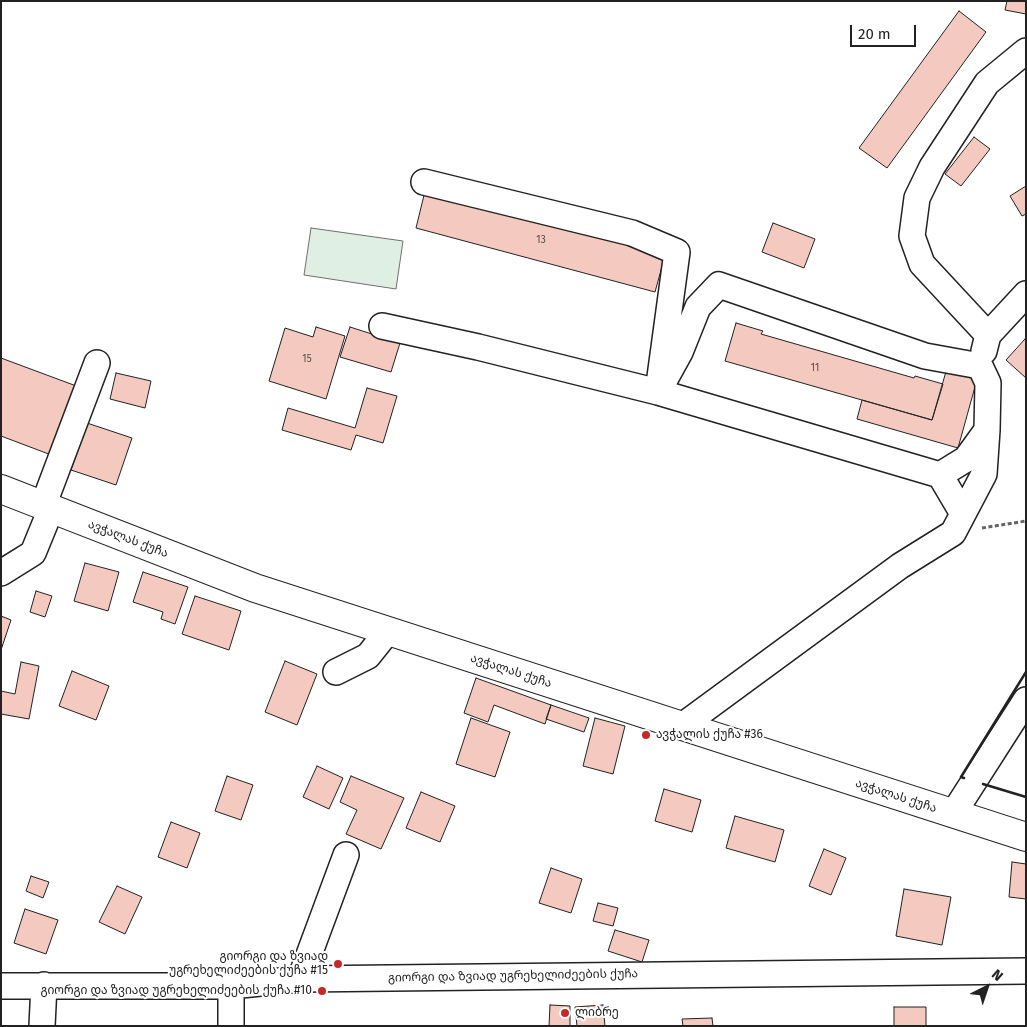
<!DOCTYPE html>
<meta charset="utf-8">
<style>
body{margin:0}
#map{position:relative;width:1027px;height:1027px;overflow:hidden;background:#fff;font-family:"Fira Sans",sans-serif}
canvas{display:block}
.frame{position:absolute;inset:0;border:2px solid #222;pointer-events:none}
.north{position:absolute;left:962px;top:962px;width:50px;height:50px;-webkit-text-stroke:4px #fff;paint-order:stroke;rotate:41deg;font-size:14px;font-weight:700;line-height:20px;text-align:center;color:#222}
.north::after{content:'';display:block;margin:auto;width:18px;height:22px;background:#222;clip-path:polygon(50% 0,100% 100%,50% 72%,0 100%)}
.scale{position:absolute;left:850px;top:25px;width:66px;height:22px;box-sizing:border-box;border:2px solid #222;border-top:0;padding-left:6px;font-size:15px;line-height:18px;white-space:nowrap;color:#222;-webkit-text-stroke:4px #fff;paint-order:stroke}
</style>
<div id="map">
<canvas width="1027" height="1027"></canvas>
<div class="frame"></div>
<div class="north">N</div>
<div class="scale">20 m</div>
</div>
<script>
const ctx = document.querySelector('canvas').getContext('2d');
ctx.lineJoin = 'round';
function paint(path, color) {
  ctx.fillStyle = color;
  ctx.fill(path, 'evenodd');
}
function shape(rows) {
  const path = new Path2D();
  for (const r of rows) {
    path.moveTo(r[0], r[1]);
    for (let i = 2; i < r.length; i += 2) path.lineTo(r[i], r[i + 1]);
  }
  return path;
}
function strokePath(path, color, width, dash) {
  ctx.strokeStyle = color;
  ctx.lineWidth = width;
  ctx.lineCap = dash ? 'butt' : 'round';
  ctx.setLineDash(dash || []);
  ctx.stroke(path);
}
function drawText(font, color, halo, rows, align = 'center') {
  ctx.font = font + ' "Fira Sans","Noto Sans Georgian",sans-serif';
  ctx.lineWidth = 4;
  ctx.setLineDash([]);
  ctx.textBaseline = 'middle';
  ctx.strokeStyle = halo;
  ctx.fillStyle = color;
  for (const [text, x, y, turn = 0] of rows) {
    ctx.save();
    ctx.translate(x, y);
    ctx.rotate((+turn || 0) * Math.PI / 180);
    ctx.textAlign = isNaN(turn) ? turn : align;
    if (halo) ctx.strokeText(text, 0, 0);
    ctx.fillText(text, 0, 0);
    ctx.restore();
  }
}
const green = shape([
 [311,228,403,241,396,289,304,275,311,228]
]);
paint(green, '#e0efe3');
strokePath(green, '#6f6f6f', 1);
const building = shape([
 [1007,1,1026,1,1026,14,1005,10,1007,1],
 [959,11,986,32,887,168,859,148,959,11],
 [974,137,990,149,961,186,945,174,974,137],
 [1026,186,1026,214,1022,216,1010,196,1026,186],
 [426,187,666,252,655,292,416,228,426,187],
 [773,223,815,239,804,268,762,252,773,223],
 [736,323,763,331,761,334,914,378,915,376,943,384,932,420,725,361,736,323],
 [316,327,345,336,326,399,269,381,285,328,313,337,316,327],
 [350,327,400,343,391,372,340,357,350,327],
 [1025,339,1026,339,1026,378,1006,360,1025,339],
 [1,358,79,387,54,456,1,436,1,358],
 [947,368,978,376,958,448,857,419,862,400,932,420,947,368],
 [116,373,151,381,145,408,110,399,116,373],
 [367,388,397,396,383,443,356,435,351,450,282,430,288,408,355,428,367,388],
 [87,423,132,438,116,485,71,470,87,423],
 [85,563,119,572,108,611,74,601,85,563],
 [143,572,188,587,175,624,161,619,163,612,133,602,143,572],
 [36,591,52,596,45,617,30,612,36,591],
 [195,596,241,611,229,650,182,634,195,596],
 [1,616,11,620,1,650,1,616],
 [285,661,317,674,297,725,265,712,285,661],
 [21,662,39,666,29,719,1,714,1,691,15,694,21,662],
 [72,671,109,686,96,720,59,706,72,671],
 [476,678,551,705,545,724,494,705,488,722,464,713,476,678],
 [551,705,589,718,584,732,546,719,551,705],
 [471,718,510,732,495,777,456,764,471,718],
 [595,718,625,726,613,774,583,766,595,718],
 [317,766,343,778,329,809,303,797,317,766],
 [227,776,253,785,241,820,215,811,227,776],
 [351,776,404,798,381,849,346,834,357,810,340,802,351,776],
 [664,789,701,800,692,832,655,821,664,789],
 [421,792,455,806,440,842,406,828,421,792],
 [735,816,784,830,775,862,726,848,735,816],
 [171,822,200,833,187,868,158,857,171,822],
 [824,849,846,858,831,895,809,886,824,849],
 [1012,862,1026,864,1026,899,1009,897,1012,862],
 [551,868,582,879,571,913,539,903,551,868],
 [31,876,49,882,43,898,26,891,31,876],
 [117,886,142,897,125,934,99,922,117,886],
 [904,889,951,897,942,945,896,936,904,889],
 [598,903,618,908,613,926,593,921,598,903],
 [25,909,58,920,46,954,14,943,25,909],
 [615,930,649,940,642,962,608,951,615,930],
 [550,1005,570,1006,570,1026,549,1026,550,1005],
 [603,1005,605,1026,577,1026,575,1007,603,1005],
 [894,1007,926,1007,926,1026,894,1026,894,1007],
 [712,1018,713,1026,683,1026,682,1019,712,1018]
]);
paint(building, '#f3c9c0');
strokePath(building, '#222', 1);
const minor = shape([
 [424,182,632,233,677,252,660,377],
 [382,326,478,347,658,392,940,475,963,514],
 [988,335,922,264,912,236,917,198,932,167,987,83,1026,51],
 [984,351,988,335,1026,294],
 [658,392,680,352,698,307,719,285,925,356,980,366,988,383,987,430,984,474,953,533,900,566,682,726],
 [940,475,966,459,987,430],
 [43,506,97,363],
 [1,573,33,553,51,509],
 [336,672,368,656,388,631],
 [953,814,1026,700],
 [300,979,346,855],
 [1,986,231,986,300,979,1026,971],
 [231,986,231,1026],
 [42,1026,44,985]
]);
const highway = shape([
 [1,489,255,588,1026,837]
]);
strokePath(minor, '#222', 28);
strokePath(highway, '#222', 30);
strokePath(shape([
 [982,528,1026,521]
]), '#646464', 3, [4, 2.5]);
strokePath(minor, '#fff', 25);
strokePath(highway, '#fff', 28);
strokePath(shape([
 [964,778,961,777,1026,672],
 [983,784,1026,797]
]), '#222', 2.5);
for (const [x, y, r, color] of [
 [646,735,5,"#c62828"],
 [338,964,5,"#c62828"],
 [322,991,5,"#c62828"],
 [565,1013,5,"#c62828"]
]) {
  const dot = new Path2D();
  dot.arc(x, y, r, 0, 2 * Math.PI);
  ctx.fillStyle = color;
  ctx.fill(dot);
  strokePath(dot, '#fff', 2);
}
drawText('10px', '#564c4a', null, [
 ["13",541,240],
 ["15",307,359],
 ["11",815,368]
]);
drawText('12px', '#222', '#fff', [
 ["ავჭალას ქუჩა",128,539,21],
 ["ავჭალას ქუჩა",511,671,18],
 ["ავჭალას ქუჩა",896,796,18],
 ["გიორგი და ზვიად უგრეხელიძეების ქუჩა",513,976,-1]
]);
drawText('12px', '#222', '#fff', [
 ["ავჭალის ქუჩა #36",656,735],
 ["გიორგი და ზვიად",328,957,"right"],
 ["უგრეხელიძეების ქუჩა #15",328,971,"right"],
 ["გიორგი და ზვიად უგრეხელიძეების ქუჩა #10",312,991,"right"],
 ["ლიბრე",575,1013]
], 'left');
</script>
